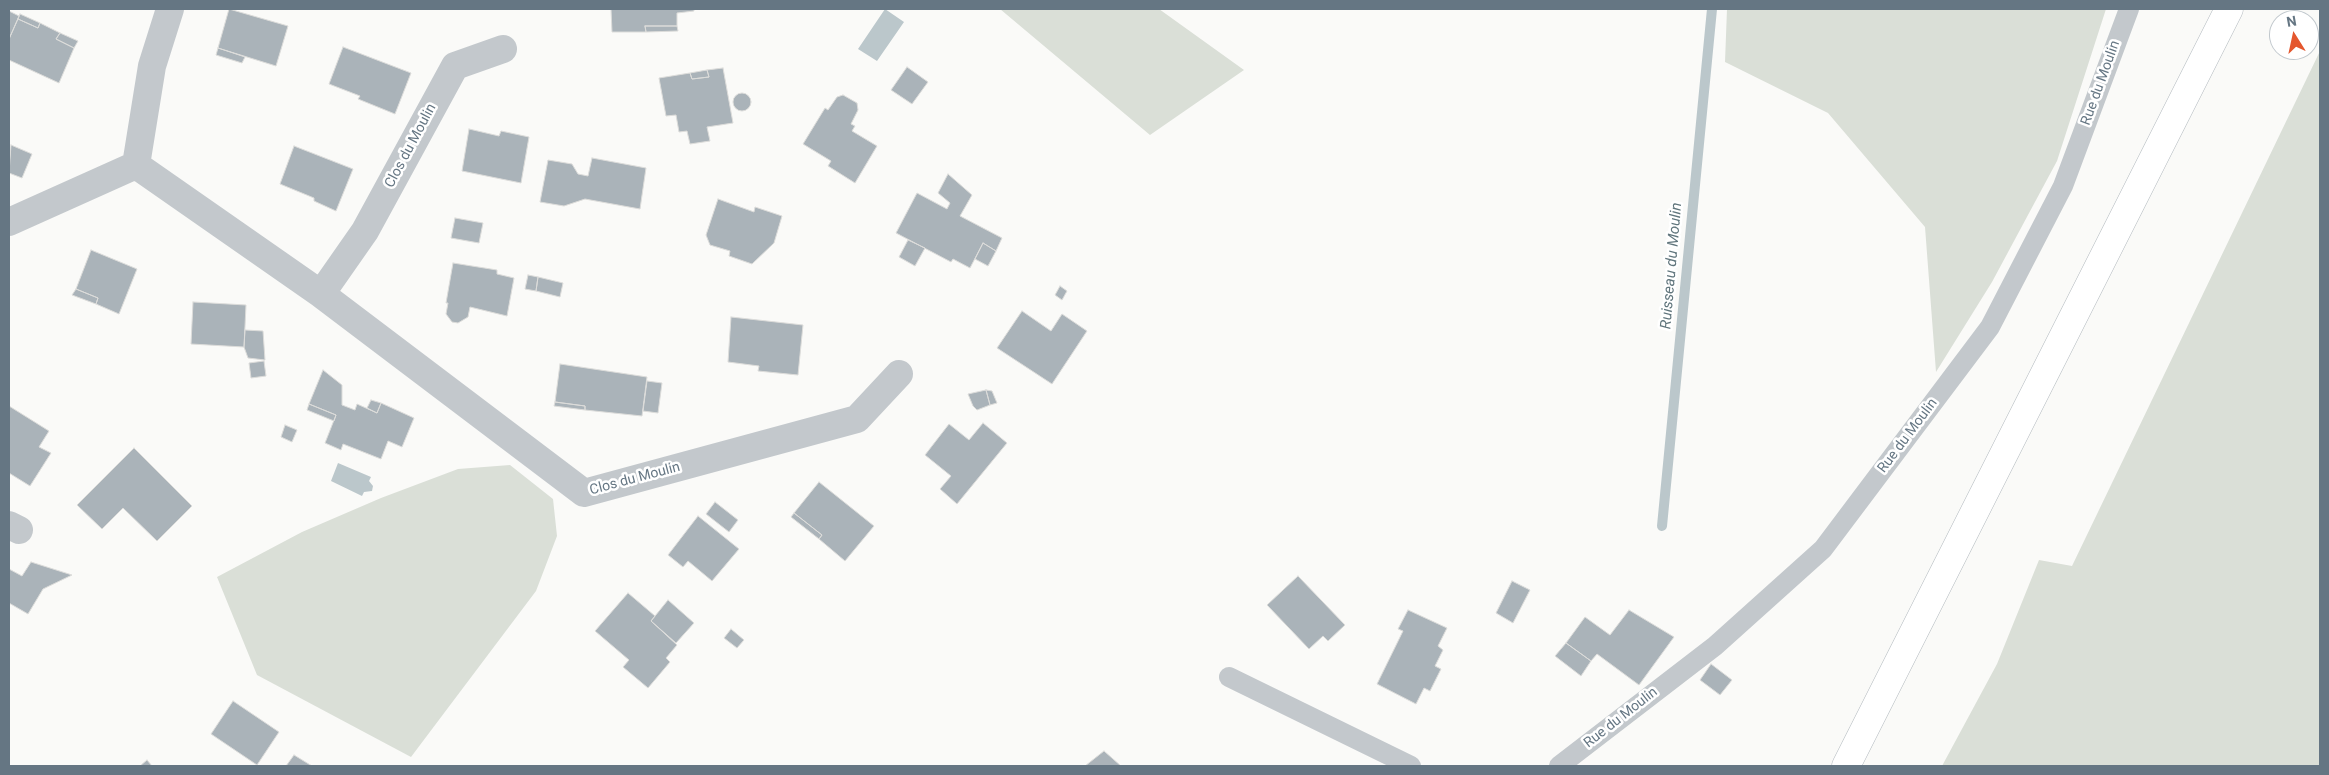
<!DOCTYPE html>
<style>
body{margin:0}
#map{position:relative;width:2329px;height:775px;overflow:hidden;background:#fafaf8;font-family:Roboto,sans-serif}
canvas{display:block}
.frame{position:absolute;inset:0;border:10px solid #657683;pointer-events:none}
.north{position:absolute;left:2269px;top:10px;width:50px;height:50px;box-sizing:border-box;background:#fff;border:1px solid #c1c8cd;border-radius:50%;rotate:350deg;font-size:14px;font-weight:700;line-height:20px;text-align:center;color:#657683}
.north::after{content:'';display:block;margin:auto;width:18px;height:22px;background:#e4572e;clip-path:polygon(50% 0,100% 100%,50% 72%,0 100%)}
</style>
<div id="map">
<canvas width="2329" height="775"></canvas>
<div class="frame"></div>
<div class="north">N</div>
</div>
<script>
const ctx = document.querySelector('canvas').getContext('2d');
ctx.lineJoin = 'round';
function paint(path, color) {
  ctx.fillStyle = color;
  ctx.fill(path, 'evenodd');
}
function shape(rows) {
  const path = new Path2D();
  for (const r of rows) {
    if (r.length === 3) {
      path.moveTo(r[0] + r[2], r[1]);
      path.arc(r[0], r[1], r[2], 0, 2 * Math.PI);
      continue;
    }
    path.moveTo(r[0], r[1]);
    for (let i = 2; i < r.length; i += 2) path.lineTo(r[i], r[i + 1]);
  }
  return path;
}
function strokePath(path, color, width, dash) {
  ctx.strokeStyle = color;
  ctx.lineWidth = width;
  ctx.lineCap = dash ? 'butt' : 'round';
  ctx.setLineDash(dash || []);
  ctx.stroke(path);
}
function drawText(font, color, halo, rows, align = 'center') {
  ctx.font = font + ' Roboto,sans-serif';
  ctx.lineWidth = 5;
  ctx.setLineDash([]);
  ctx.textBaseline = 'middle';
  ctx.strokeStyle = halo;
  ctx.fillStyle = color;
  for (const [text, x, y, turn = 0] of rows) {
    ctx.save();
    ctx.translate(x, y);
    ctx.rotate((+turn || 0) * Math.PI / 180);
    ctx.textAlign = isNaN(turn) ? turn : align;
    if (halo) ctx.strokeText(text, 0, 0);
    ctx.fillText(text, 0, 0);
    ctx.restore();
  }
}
paint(shape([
 [1000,9,1159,9,1244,70,1150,135],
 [1727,9,2106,9,2057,161,1992,282,1936,372,1925,227,1828,113,1725,62],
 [2320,51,2320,766,1942,766,1997,664,2039,560,2072,566],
 [510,465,553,499,557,536,536,591,411,757,257,675,217,577,302,532,381,498,458,469]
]), '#dadfd7');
paint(shape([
 [885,9,904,22,877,61,858,49],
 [338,463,371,477,369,481,373,486,372,491,364,492,362,496,331,481]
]), '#bbc7cb');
strokePath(shape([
 [1662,526,1712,9]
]), '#bbc7cb', 10);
const building = shape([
 [229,9,288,26,276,66,218,48,229,9],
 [611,9,694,9,694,11,677,13,677,26,645,26,646,32,612,32,611,9],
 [9,11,19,16,9,39,9,11],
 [20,14,40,23,38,28,18,19,20,14],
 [18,19,38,28,40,23,60,33,56,39,74,48,59,83,9,60,9,39,18,19],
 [645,26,677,26,678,31,646,32,645,26],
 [60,33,78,41,74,48,56,39,60,33],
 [343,47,411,73,395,114,358,99,360,96,329,84,343,47],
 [218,48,245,57,242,63,216,55,218,48],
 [907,67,928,82,912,104,891,90,907,67],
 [723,68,733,123,707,127,710,141,690,144,687,131,679,132,676,115,666,116,659,78,690,73,692,79,709,77,707,70,723,68],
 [707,70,709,77,692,79,690,73,707,70],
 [742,102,9],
 [843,95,857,103,858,110,851,124,855,126,852,131,877,146,855,183,828,166,831,161,803,144,825,108,828,110,837,97,843,95],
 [469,129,499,136,501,131,529,137,521,183,462,171,469,129],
 [11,145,32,154,22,178,9,173,11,145],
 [294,146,353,169,336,211,314,201,314,198,280,184,294,146],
 [592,158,646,168,640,209,585,199,564,206,540,202,548,160,572,164,578,174,588,176,592,158],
 [948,174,972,195,960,216,1002,238,996,251,983,243,970,268,953,259,951,262,896,233,917,193,947,209,950,203,938,193,948,174],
 [718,199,754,212,755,207,782,216,774,243,752,264,729,256,730,251,710,245,706,235,718,199],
 [455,218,483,223,479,243,451,238,455,218],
 [908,240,925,248,915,266,899,257,908,240],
 [983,243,996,251,988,266,975,259,983,243],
 [91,250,137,269,119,314,96,304,98,298,76,289,91,250],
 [453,263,497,270,497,274,514,278,507,316,470,307,468,317,458,323,452,322,446,314,448,303,446,303,453,263],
 [528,275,538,277,536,291,525,289,528,275],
 [538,277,563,283,560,297,536,291,538,277],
 [1060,286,1067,291,1062,300,1055,295,1060,286],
 [76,289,98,298,96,304,72,295,76,289],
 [193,302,246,305,244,347,191,344,193,302],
 [1022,311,1051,331,1062,314,1087,331,1052,384,997,348,1022,311],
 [731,317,803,325,798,375,758,371,759,366,728,362,731,317],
 [245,330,263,331,265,360,248,358,244,347,245,330],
 [264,361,266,376,251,378,249,363,264,361],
 [560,364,647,377,642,416,585,410,585,406,555,402,560,364],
 [323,370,342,385,342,405,355,410,357,404,377,413,381,403,414,418,402,447,388,441,381,459,343,444,341,450,325,443,336,415,309,404,323,370],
 [647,381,662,383,658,413,643,411,647,381],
 [986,390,992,391,997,403,990,405,986,390],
 [986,390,990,405,977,410,973,406,968,394,986,390],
 [371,400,381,403,377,413,367,408,371,400],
 [555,402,585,406,585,410,554,406,555,402],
 [309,404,336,415,334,421,307,410,309,404],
 [9,406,49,431,39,447,51,453,30,486,9,473,9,406],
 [983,423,1007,443,957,504,940,489,951,476,925,455,949,424,969,440,983,423],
 [285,425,297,430,292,442,281,437,285,425],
 [134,448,192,506,157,541,123,508,102,529,77,505,134,448],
 [819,482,874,526,845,561,819,539,822,535,794,513,819,482],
 [715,502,738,520,729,532,706,514,715,502],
 [794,513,822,535,819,539,791,517,794,513],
 [698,516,739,549,712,581,688,561,683,567,668,555,698,516],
 [31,562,72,575,43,589,28,614,9,603,9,569,22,576,31,562],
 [1298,576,1345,625,1328,641,1323,636,1309,649,1267,605,1298,576],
 [1512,581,1530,590,1513,623,1496,613,1512,581],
 [628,593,655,616,651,621,677,645,666,658,670,662,648,688,623,667,629,660,595,631,628,593],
 [668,600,694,623,676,643,651,621,668,600],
 [1408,610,1447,628,1438,646,1443,650,1435,666,1441,669,1430,691,1424,688,1416,704,1377,684,1403,631,1398,629,1408,610],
 [1629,610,1674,637,1639,685,1597,654,1591,661,1566,643,1585,617,1610,635,1629,610],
 [731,629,744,640,737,648,724,638,731,629],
 [1566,643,1591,661,1581,676,1555,656,1566,643],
 [1711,664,1732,680,1720,695,1700,680,1711,664],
 [233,701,279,732,257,765,211,734,233,701],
 [1104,751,1121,766,1085,766,1104,751],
 [294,755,312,766,286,766,294,755],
 [147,760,152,766,140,766,147,760]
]);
paint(building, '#aab3b9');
strokePath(building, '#dcdcda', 1);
const secondary = shape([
 [1846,766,2229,9]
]);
strokePath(secondary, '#b3babf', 29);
strokePath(shape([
 [1229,677,1411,766],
 [1559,766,1715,646,1823,549,1990,327,2063,186,2129,9]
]), '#c3c8cc', 20);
strokePath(shape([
 [170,9,152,66,136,165,321,294,584,493,857,419,899,374],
 [9,222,136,165],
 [321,294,365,231,455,66,503,49],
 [9,525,19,530]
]), '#c3c8cc', 28);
strokePath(secondary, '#fff', 28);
drawText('14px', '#657683', '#fff', [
 ["Rue du Moulin",2101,83,-70],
 ["Clos du Moulin",411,146,-62],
 ["Rue du Moulin",1908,436,-53],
 ["Clos du Moulin",635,479,-15],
 ["Rue du Moulin",1621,718,-38]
]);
drawText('italic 15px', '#60757c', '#fff', [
 ["Ruisseau du Moulin",1672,266,-85]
]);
</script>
